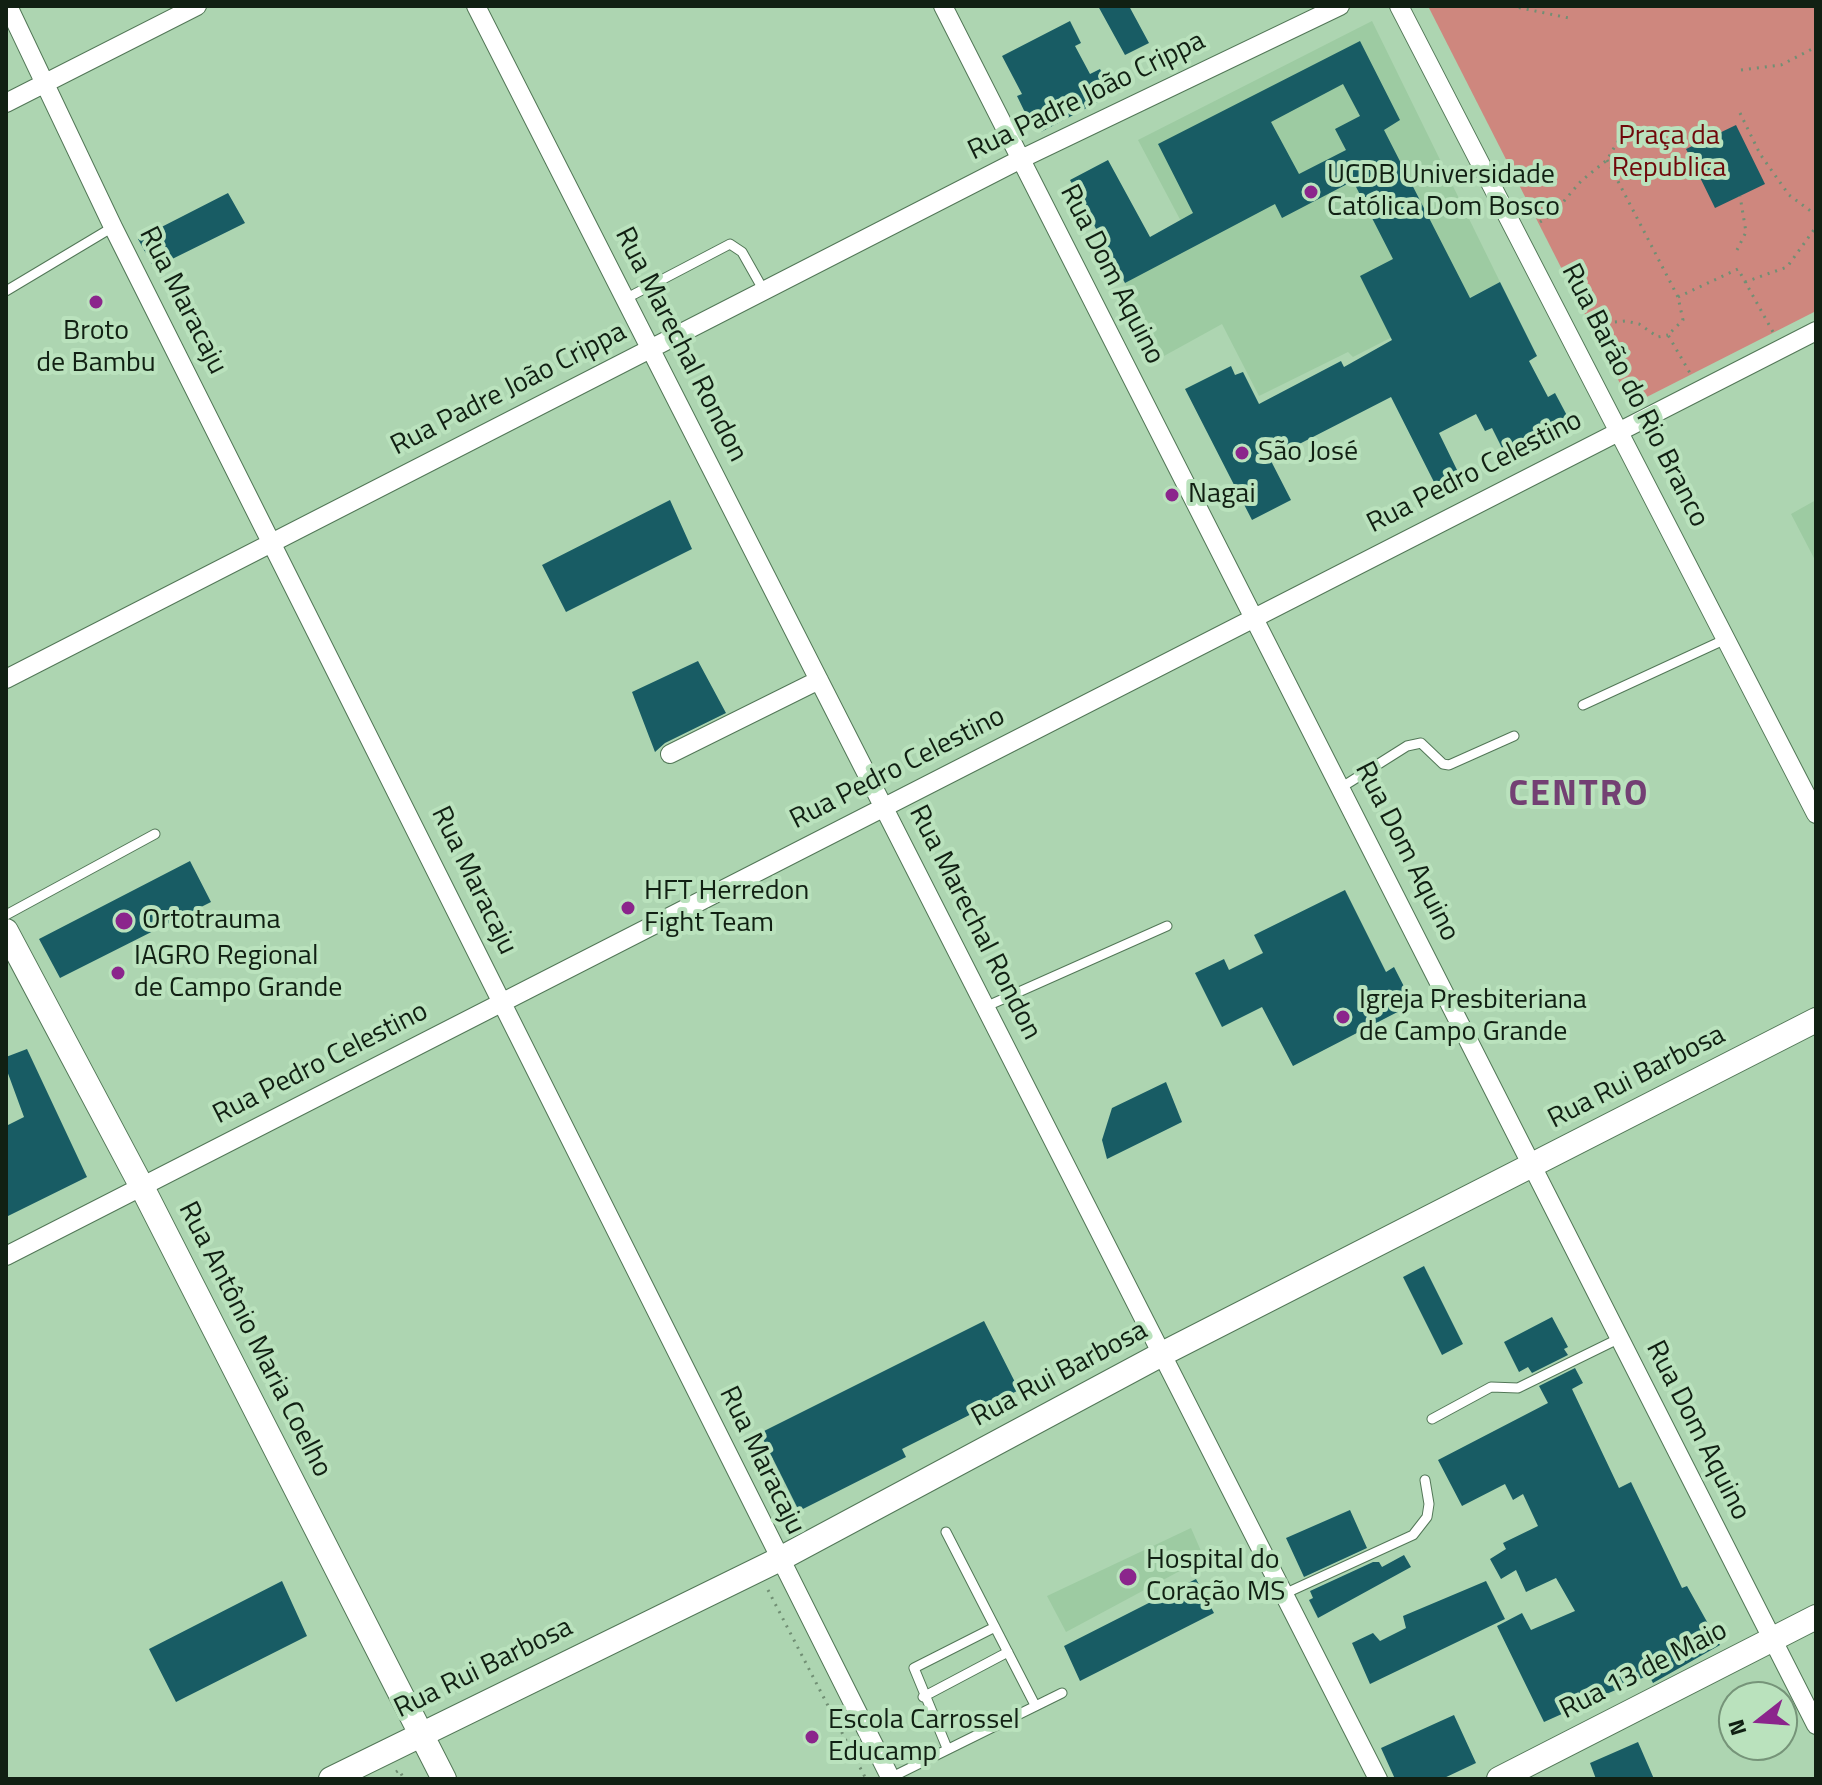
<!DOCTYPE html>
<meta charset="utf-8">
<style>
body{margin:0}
#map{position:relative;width:1822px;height:1785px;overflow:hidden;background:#add5b1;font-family:"Titillium Web",sans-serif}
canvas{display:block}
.frame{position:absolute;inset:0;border:8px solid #112013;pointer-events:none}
.north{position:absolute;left:1718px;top:1681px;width:80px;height:80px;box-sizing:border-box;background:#bae2bd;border:2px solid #769479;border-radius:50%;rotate:253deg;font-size:22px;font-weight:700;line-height:32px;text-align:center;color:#112013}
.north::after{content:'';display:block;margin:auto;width:28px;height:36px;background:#8b258c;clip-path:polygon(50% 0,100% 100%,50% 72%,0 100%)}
</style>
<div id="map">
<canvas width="1822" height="1785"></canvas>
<div class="frame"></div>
<div class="north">N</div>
</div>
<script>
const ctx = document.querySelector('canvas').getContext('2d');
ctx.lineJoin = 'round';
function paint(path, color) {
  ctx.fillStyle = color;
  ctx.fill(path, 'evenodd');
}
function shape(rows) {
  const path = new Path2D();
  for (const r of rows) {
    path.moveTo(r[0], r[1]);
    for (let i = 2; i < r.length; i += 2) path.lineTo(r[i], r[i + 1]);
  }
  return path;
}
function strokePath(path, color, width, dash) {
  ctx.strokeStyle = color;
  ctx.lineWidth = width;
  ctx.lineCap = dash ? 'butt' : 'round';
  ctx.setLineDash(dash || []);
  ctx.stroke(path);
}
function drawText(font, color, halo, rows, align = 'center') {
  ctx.font = font + ' "Titillium Web",sans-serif';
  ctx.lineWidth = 8;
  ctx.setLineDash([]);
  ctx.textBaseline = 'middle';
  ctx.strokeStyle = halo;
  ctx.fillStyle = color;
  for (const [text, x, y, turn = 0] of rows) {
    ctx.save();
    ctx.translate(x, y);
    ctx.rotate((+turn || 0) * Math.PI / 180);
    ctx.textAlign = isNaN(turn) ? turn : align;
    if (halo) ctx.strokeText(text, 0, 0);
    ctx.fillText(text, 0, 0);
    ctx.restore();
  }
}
paint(shape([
 [1372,21,1500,282,1353,357,1348,352,1259,396,1222,324,1164,356,1125,283,1193,244,1138,140],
 [1816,500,1816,562,1791,514],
 [1191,1528,1204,1558,1066,1632,1047,1596]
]), '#9dcba2');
paint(shape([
 [1428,6,1816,6,1816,311,1631,405]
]), '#ce877e');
paint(shape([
 [1098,6,1129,6,1149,43,1125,55],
 [1070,21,1081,43,1075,46,1090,74,1100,69,1113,94,1041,132,1033,129,1017,96,1022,94,1002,56],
 [1360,41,1400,120,1384,130,1470,298,1500,282,1537,356,1529,361,1548,397,1555,393,1572,425,1520,452,1515,443,1503,450,1492,428,1485,431,1476,414,1439,433,1458,472,1435,484,1391,397,1270,459,1291,500,1252,520,1185,389,1231,366,1235,375,1243,372,1259,404,1341,361,1344,367,1392,340,1360,276,1393,259,1353,181,1282,218,1275,204,1125,283,1070,180,1108,160,1150,237,1193,213,1158,144],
 [1343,84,1360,116,1335,129,1346,150,1299,174,1271,122],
 [1736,125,1765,184,1715,208,1686,149],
 [228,193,245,223,154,268,138,239],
 [670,500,692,549,566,612,542,565],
 [698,661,726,713,665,743,655,752,632,692],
 [190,861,211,902,60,978,39,939],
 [1345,890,1386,972,1394,967,1413,1004,1293,1066,1262,1007,1222,1027,1195,973,1224,959,1229,970,1263,953,1254,935],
 [27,1049,87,1177,6,1217,6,1126,24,1117,6,1068,6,1057],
 [1166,1082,1182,1122,1107,1159,1102,1140,1112,1108],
 [1424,1266,1463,1344,1442,1355,1403,1277],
 [1552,1317,1568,1347,1564,1349,1568,1355,1532,1373,1528,1367,1519,1372,1504,1342],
 [984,1321,1019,1390,902,1449,906,1457,799,1511,760,1433],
 [1575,1368,1583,1383,1572,1389,1619,1488,1631,1482,1682,1588,1687,1586,1720,1645,1653,1683,1649,1675,1544,1722,1497,1626,1522,1613,1531,1630,1575,1611,1556,1578,1526,1592,1516,1570,1501,1579,1490,1559,1506,1549,1503,1543,1538,1526,1523,1494,1513,1500,1505,1484,1462,1506,1438,1460,1548,1403,1539,1386],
 [1350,1510,1367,1548,1304,1577,1286,1538],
 [1404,1555,1411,1567,1318,1618,1309,1600,1313,1598,1310,1591,1373,1562,1379,1562,1382,1567],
 [1196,1579,1214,1613,1080,1681,1064,1646],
 [282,1581,307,1636,176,1702,149,1649],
 [1486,1581,1505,1619,1370,1684,1352,1643,1373,1633,1380,1641,1406,1628,1403,1616],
 [1454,1715,1476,1763,1442,1779,1395,1779,1381,1748],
 [1638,1742,1654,1779,1596,1779,1590,1763]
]), '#185c64');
const service = shape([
 [6,291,113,227],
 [625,299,730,244,742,252,764,291],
 [1583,705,1726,639],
 [1342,787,1407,746,1421,743,1443,764,1449,765,1514,736],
 [6,915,155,834],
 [985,1007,1167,926],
 [1432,1419,1491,1387,1518,1388,1618,1339],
 [946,1532,1035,1705],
 [1284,1594,1413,1535,1427,1517,1429,1504,1425,1480],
 [923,1697,1008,1652],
 [947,1748,914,1668,995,1627],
 [890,1778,1062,1693]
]);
const minor = shape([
 [8,6,113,227,891,1779],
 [476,6,1378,1779],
 [943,6,1816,1725],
 [1399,6,1816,814],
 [6,103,197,6],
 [6,679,1021,159,1340,6],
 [670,754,819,680],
 [6,1256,1816,331]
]);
const tertiary = shape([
 [6,931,142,1187,444,1779],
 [331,1779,778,1560,1162,1354,1816,1020],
 [1499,1779,1816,1617]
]);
strokePath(service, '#527757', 11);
strokePath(minor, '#527757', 20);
strokePath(tertiary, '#527757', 26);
strokePath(shape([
 [1511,6,1569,18],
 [1741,70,1781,65,1816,47],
 [1740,113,1760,154,1789,195,1816,215],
 [1607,160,1678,297,1683,320,1668,335,1690,373],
 [1540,222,1553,214,1581,181,1607,160,1629,122],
 [1737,250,1746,232,1740,196],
 [1745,282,1787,267,1816,227],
 [1678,297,1738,269,1773,332],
 [1591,324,1626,321,1639,324,1658,337,1668,335],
 [768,1590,866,1779],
 [396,1772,399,1770,404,1779]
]), '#718f74', 3, [2, 6]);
strokePath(service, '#fff', 9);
strokePath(minor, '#fff', 18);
strokePath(tertiary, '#fff', 24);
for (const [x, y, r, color] of [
 [1311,192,8,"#8b258c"],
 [96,302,8,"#8b258c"],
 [1242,453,8,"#8b258c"],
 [1172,495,8,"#8b258c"],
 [628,908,8,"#8b258c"],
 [124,921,10,"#8b258c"],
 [118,973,8,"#8b258c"],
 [1343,1017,8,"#8b258c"],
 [1128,1577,10,"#8b258c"],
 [812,1737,8,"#8b258c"]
]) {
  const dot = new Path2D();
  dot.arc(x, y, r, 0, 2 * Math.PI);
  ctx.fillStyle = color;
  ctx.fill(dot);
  strokePath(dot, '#bae2bd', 3);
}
drawText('28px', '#112013', '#bae2bd', [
 ["Rua Padre João Crippa",1087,97,-26],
 ["Rua Dom Aquino",1111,275,63],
 ["Rua Maracaju",182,301,63],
 ["Rua Marechal Rondon",680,345,63],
 ["Rua Padre João Crippa",509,390,-27],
 ["Rua Barão do Rio Branco",1634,396,63],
 ["Rua Pedro Celestino",1475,473,-27],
 ["Rua Pedro Celestino",898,769,-27],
 ["Rua Dom Aquino",1406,852,63],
 ["Rua Maracaju",473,881,64],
 ["Rua Marechal Rondon",974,923,63],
 ["Rua Pedro Celestino",321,1064,-27],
 ["Rua Rui Barbosa",1637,1078,-27],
 ["Rua Antônio Maria Coelho",254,1340,63],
 ["Rua Rui Barbosa",1060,1375,-28],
 ["Rua Dom Aquino",1697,1431,63],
 ["Rua Maracaju",761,1461,64],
 ["Rua Rui Barbosa",484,1669,-26],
 ["Rua 13 de Maio",1644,1671,-27]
]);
drawText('28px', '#70090b', '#bae2bd', [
 ["Praça da",1669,137],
 ["Republica",1669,169]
]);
drawText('28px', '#112013', '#bae2bd', [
 ["UCDB Universidade",1327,176],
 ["Católica Dom Bosco",1327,208],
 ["Broto",96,332,"center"],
 ["de Bambu",96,364,"center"],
 ["São José",1258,453],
 ["Nagai",1188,495],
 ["HFT Herredon",644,892],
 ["Fight Team",644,924],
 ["Ortotrauma",142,921],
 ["IAGRO Regional",134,957],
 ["de Campo Grande",134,989],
 ["Igreja Presbiteriana",1359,1001],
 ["de Campo Grande",1359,1033],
 ["Hospital do",1146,1561],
 ["Coração MS",1146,1593],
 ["Escola Carrossel",828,1721],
 ["Educamp",828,1753]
], 'left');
ctx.letterSpacing = '2px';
drawText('bold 36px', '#734073', '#bae2bd', [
 ["CENTRO",1579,796]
]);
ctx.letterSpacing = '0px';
</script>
